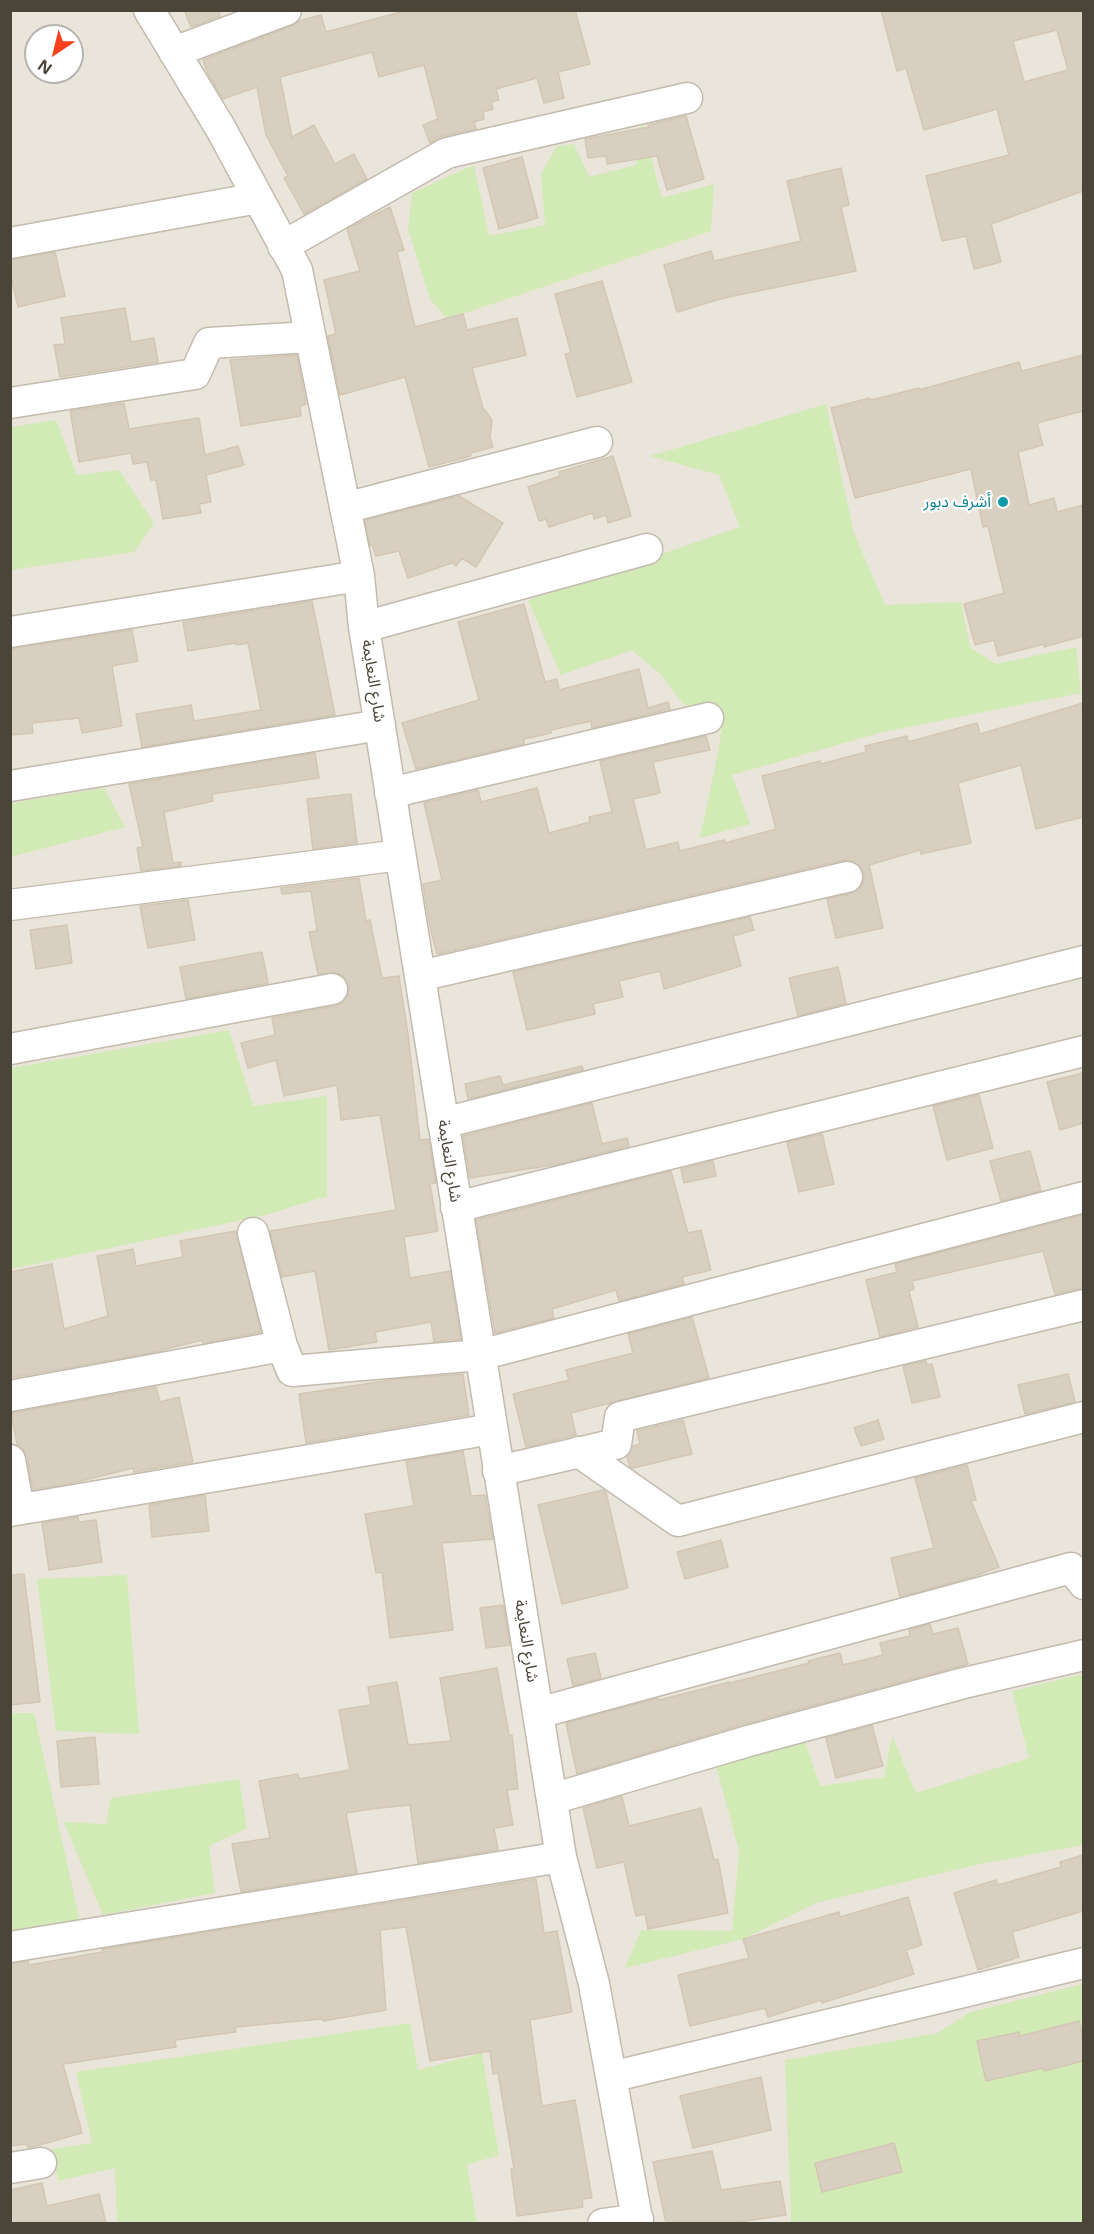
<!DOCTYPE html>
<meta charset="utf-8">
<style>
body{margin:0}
#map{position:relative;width:1094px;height:2234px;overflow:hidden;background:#f6f3ec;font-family:"Open Sans",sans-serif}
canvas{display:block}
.frame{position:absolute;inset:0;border:12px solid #4b4439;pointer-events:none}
.north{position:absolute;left:24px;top:24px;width:60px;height:60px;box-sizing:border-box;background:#fff;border:2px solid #b7b4b0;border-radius:50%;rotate:215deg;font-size:16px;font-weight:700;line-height:24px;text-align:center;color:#4b4439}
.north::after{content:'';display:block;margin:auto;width:21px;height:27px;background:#fc3f1d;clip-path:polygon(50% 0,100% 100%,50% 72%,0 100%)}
</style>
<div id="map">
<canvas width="1094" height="2234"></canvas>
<div class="frame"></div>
<div class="north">N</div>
</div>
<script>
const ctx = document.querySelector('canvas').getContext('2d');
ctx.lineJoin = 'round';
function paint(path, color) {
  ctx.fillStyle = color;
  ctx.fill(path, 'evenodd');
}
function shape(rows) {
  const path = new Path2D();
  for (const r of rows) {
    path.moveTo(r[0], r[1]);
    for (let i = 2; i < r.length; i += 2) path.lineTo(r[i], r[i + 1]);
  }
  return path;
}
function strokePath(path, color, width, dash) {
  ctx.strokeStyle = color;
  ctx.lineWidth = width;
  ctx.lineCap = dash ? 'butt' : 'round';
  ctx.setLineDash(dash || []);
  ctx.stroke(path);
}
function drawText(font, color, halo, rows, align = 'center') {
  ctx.font = font + ' "Open Sans","Noto Sans Arabic",sans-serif';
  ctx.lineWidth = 4.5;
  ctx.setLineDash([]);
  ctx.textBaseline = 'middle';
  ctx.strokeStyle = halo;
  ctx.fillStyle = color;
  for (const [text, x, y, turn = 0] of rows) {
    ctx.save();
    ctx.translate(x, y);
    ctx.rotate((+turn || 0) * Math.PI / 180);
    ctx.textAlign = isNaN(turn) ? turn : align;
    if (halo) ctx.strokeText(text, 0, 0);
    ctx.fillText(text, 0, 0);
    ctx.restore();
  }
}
paint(shape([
 [11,11,1083,11,1083,2223,11,2223],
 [36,36,72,36,72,72,36,72]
]), '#eae5da');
paint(shape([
 [641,120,662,198,714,184,711,231,447,319,430,299,408,229,412,193,474,165,489,236,545,225,541,174,557,146,574,144,589,177,636,165],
 [826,404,854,533,885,605,961,602,970,647,996,664,1076,647,1081,693,883,732,732,775,750,824,700,838,719,748,723,716,683,704,660,674,632,650,561,675,528,600,740,527,719,475,650,456],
 [56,420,77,475,119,470,154,523,134,552,11,570,11,427],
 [104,788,125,827,11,857,11,803],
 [229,1030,253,1106,327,1096,327,1196,266,1215,11,1269,11,1068],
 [127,1575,139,1734,56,1731,37,1579],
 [1083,1674,1083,1845,980,1864,816,1903,743,1939,625,1968,641,1930,732,1931,739,1851,716,1766,804,1738,820,1786,884,1777,892,1736,916,1793,1029,1758,1012,1691],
 [11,1713,34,1713,81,1926,11,1937],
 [239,1779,247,1828,209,1846,215,1893,103,1915,64,1822,106,1824,111,1798],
 [1083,1984,1083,2223,791,2223,785,2060,938,2033,970,2012],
 [410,2023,418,2070,482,2053,499,2155,467,2165,477,2223,117,2224,115,2168,58,2181,52,2149,92,2143,76,2072]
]), '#d2eab5');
const building = shape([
 [184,10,218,10,220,16,191,27,184,10],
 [408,10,575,10,590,64,558,72,564,98,544,103,537,78,496,89,499,100,491,102,493,109,483,112,484,119,474,122,476,129,443,136,430,143,423,125,438,119,424,65,379,77,372,52,280,77,292,137,314,125,335,164,354,154,367,179,304,214,284,178,288,176,266,135,257,87,223,99,208,74,203,60,292,26,299,21,321,15,326,32,408,10],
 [881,10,1083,10,1083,191,991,224,1001,262,974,269,966,236,942,241,926,176,1009,155,997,109,924,130,906,68,897,71,881,10],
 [1057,30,1068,70,1024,82,1013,41,1057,30],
 [686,116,704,179,667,190,657,156,607,164,606,156,588,158,585,139,649,127,648,125,686,116],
 [522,157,538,218,499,229,483,168,522,157],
 [841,168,849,205,841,207,856,271,724,298,677,312,664,265,711,251,714,261,801,241,787,181,841,168],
 [390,207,404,250,397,252,415,327,463,314,467,330,517,318,526,355,472,368,483,408,492,420,490,437,493,447,470,453,471,456,429,467,405,377,340,395,328,336,336,334,324,280,360,271,347,229,390,207],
 [55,252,65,296,18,307,10,272,10,260,55,252],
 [602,281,632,382,577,397,565,354,571,353,555,294,602,281],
 [125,308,131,342,154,338,158,362,60,377,54,345,65,344,61,318,125,308],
 [297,355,306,404,300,406,301,416,241,426,230,360,297,355],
 [1083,355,1083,411,1037,423,1043,445,1018,452,1029,505,1054,498,1057,512,1083,505,1083,636,1044,647,1044,644,998,656,994,640,975,645,964,604,1004,593,988,526,983,527,971,469,855,498,831,408,870,398,871,400,919,388,919,390,1019,362,1022,371,1083,355],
 [124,403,129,429,199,418,205,455,238,446,244,465,206,475,211,502,199,504,201,513,163,519,156,480,151,480,147,462,133,464,131,453,79,462,70,411,124,403],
 [613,456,631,516,608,523,606,515,594,519,593,513,549,527,546,519,539,521,528,487,560,476,559,472,613,456],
 [459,496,503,523,476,567,462,558,456,566,452,563,408,578,399,551,376,556,372,545,370,546,365,520,459,496],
 [312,601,335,715,142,747,136,714,191,705,194,721,261,710,248,643,236,645,236,643,188,651,183,622,312,601],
 [524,604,545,682,557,679,559,690,639,669,648,708,668,702,670,709,592,728,591,721,551,730,551,733,524,739,524,744,416,769,402,723,479,700,458,622,524,604],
 [132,630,138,661,112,666,122,726,82,733,79,718,32,723,33,733,10,735,10,649,132,630],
 [1083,703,1083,817,1036,829,1021,765,958,783,971,843,921,854,920,850,869,865,883,928,836,938,827,899,851,894,859,889,864,881,864,874,860,866,853,861,844,860,437,954,430,927,423,884,442,880,424,803,478,790,481,802,537,788,549,833,590,822,589,817,612,812,600,761,706,736,710,750,653,762,660,793,633,799,646,850,678,842,680,851,724,840,725,843,776,829,762,776,820,761,821,764,866,752,865,746,907,736,908,742,977,723,980,734,1083,703],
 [315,753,319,778,212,794,213,801,164,812,173,863,181,862,181,866,141,871,137,848,143,847,129,784,315,753],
 [351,794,357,843,313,849,307,799,351,794],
 [359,878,366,921,370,920,382,978,399,976,408,1034,420,1140,428,1139,429,1141,436,1183,430,1184,438,1231,404,1237,410,1278,450,1271,461,1339,434,1342,431,1322,375,1332,377,1342,329,1350,315,1271,282,1277,270,1231,396,1210,380,1115,341,1120,337,1085,284,1096,276,1060,248,1068,241,1043,275,1035,272,1018,335,1006,344,1002,348,994,349,986,345,977,337,973,318,974,309,932,317,931,311,891,282,894,281,888,359,878],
 [188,900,195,940,148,948,140,906,188,900],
 [750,917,754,930,733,936,741,966,664,989,660,971,619,981,623,997,593,1004,595,1014,527,1030,513,972,750,917],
 [67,925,72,963,36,969,30,930,67,925],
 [262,952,268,983,186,999,180,967,262,952],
 [838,967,846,1003,798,1016,789,978,838,967],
 [582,1066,583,1070,468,1099,465,1084,500,1076,503,1085,582,1066],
 [1083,1073,1083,1123,1060,1130,1047,1082,1083,1073],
 [979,1095,993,1148,947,1160,933,1106,979,1095],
 [592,1103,602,1144,627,1138,629,1146,559,1164,470,1178,463,1136,592,1103],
 [822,1134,834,1184,799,1192,787,1142,822,1134],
 [1030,1151,1041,1191,1001,1201,990,1161,1030,1151],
 [713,1161,716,1176,684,1183,681,1169,713,1161],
 [671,1171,688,1233,701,1230,711,1270,682,1277,684,1284,619,1301,616,1290,552,1309,554,1318,495,1333,476,1220,671,1171],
 [1083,1215,1083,1288,1055,1294,1043,1251,912,1281,914,1289,909,1291,918,1327,880,1337,866,1280,897,1272,895,1264,1083,1215],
 [236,1231,261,1332,203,1343,202,1340,151,1353,10,1378,10,1272,52,1264,64,1329,108,1316,97,1256,133,1249,136,1266,183,1257,180,1241,236,1231],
 [692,1317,709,1378,571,1413,576,1435,526,1447,513,1394,569,1380,566,1370,633,1353,628,1334,692,1317],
 [926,1361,927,1365,932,1364,940,1397,912,1403,903,1366,926,1361],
 [463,1374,469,1415,306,1443,299,1394,397,1379,463,1374],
 [1068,1374,1075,1402,1025,1414,1018,1385,1068,1374],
 [156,1387,160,1402,179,1397,193,1462,134,1472,133,1468,73,1483,33,1490,27,1457,21,1446,17,1444,11,1413,156,1387],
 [683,1420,692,1454,633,1468,630,1467,627,1457,633,1446,640,1444,637,1431,683,1420],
 [878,1420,884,1439,861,1446,854,1428,878,1420],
 [463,1451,471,1496,485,1495,493,1539,442,1543,453,1630,390,1638,382,1572,376,1573,365,1514,414,1506,406,1461,463,1451],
 [967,1465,976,1500,971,1501,999,1567,975,1576,900,1597,891,1558,934,1548,915,1478,967,1465],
 [603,1490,606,1492,628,1588,562,1604,538,1505,603,1490],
 [205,1495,209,1531,152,1537,149,1505,205,1495],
 [78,1517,79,1522,96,1520,102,1562,49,1570,42,1523,78,1517],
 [721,1540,728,1567,685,1579,677,1552,721,1540],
 [24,1574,40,1702,10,1705,10,1575,24,1574],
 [503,1605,510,1645,486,1648,480,1608,503,1605],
 [930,1624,933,1634,958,1628,968,1664,748,1723,577,1774,566,1723,658,1698,659,1700,730,1682,730,1683,809,1663,808,1661,840,1653,843,1665,883,1655,880,1643,910,1636,909,1630,930,1624],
 [595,1653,601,1678,573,1686,567,1659,595,1653],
 [497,1668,509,1735,512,1735,518,1789,507,1790,513,1825,494,1828,498,1850,418,1863,410,1805,371,1809,346,1813,357,1873,241,1892,232,1844,270,1838,259,1781,298,1774,299,1779,350,1770,339,1710,371,1705,368,1687,397,1682,408,1745,451,1741,440,1678,497,1668],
 [872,1725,883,1766,836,1778,826,1738,872,1725],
 [95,1737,99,1784,61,1787,57,1741,95,1737],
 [622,1796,629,1826,701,1808,714,1860,718,1859,728,1913,648,1929,645,1914,636,1916,624,1862,597,1868,583,1808,622,1796],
 [1083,1855,1083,1911,1012,1932,1019,1957,978,1970,954,1893,996,1880,998,1885,1061,1867,1060,1862,1083,1855],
 [536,1879,544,1933,557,1931,572,2012,530,2020,542,2106,575,2100,592,2198,582,2199,583,2207,517,2216,511,2169,514,2169,498,2073,493,2074,490,2051,430,2061,406,1927,380,1930,386,2010,323,2021,322,2019,235,2027,236,2032,175,2040,176,2047,63,2064,82,2133,29,2148,26,2144,10,2146,10,1964,28,1961,29,1965,102,1952,102,1949,536,1879],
 [908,1897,922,1945,906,1950,914,1974,822,2003,821,2000,768,2017,765,2008,690,2026,678,1975,749,1958,743,1939,839,1912,840,1917,908,1897],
 [1079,2021,1083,2037,1083,2061,1044,2071,1043,2068,986,2081,977,2041,1019,2032,1020,2036,1079,2021],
 [761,2077,771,2130,693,2148,680,2096,761,2077],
 [894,2143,902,2172,822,2192,815,2163,894,2143],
 [712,2151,721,2190,780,2181,786,2215,732,2223,666,2223,653,2162,712,2151],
 [42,2183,47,2206,99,2194,106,2223,10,2223,10,2190,42,2183]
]);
paint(building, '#d8cfc1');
strokePath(building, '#d3c7b4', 1.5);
const minor = shape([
 [149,10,221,129,297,270,359,576,364,627,561,1857,594,1984,638,2224],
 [174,52,286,10],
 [10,243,258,198],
 [283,246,447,153,687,98],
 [10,403,195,374,209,343,310,337],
 [345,508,597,442],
 [364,627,647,549],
 [10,632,359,576],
 [10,786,380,725],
 [390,793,708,718],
 [10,905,400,855],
 [420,976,847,877],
 [10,1049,332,989],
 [443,1123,1084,961],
 [456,1207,1084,1051],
 [253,1233,282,1346],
 [10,1396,282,1346,292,1371,480,1355,1084,1197],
 [579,1452,678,1521,1084,1417],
 [10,1460,19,1509],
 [498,1471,616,1444,620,1417,1084,1305],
 [10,1511,492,1429],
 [538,1713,1071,1568,1084,1584],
 [552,1799,752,1740,964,1683,1084,1655],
 [10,1947,561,1857],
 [611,2077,1084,1963],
 [10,2168,41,2163],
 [603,2224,638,2219]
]);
strokePath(minor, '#c2bbae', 33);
strokePath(minor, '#fff', 30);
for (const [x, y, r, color] of [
 [1003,502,6,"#0f9aa8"]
]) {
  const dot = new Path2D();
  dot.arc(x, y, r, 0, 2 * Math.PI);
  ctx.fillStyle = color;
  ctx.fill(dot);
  strokePath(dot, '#fff', 2);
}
drawText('16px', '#0d838f', '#fff', [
 ["أشرف دبور",991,502]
], 'right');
drawText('16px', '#4b4439', '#fff', [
 ["شارع النعايمة",373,681,81],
 ["شارع النعايمة",449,1161,81],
 ["شارع النعايمة",526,1641,81]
]);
</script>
